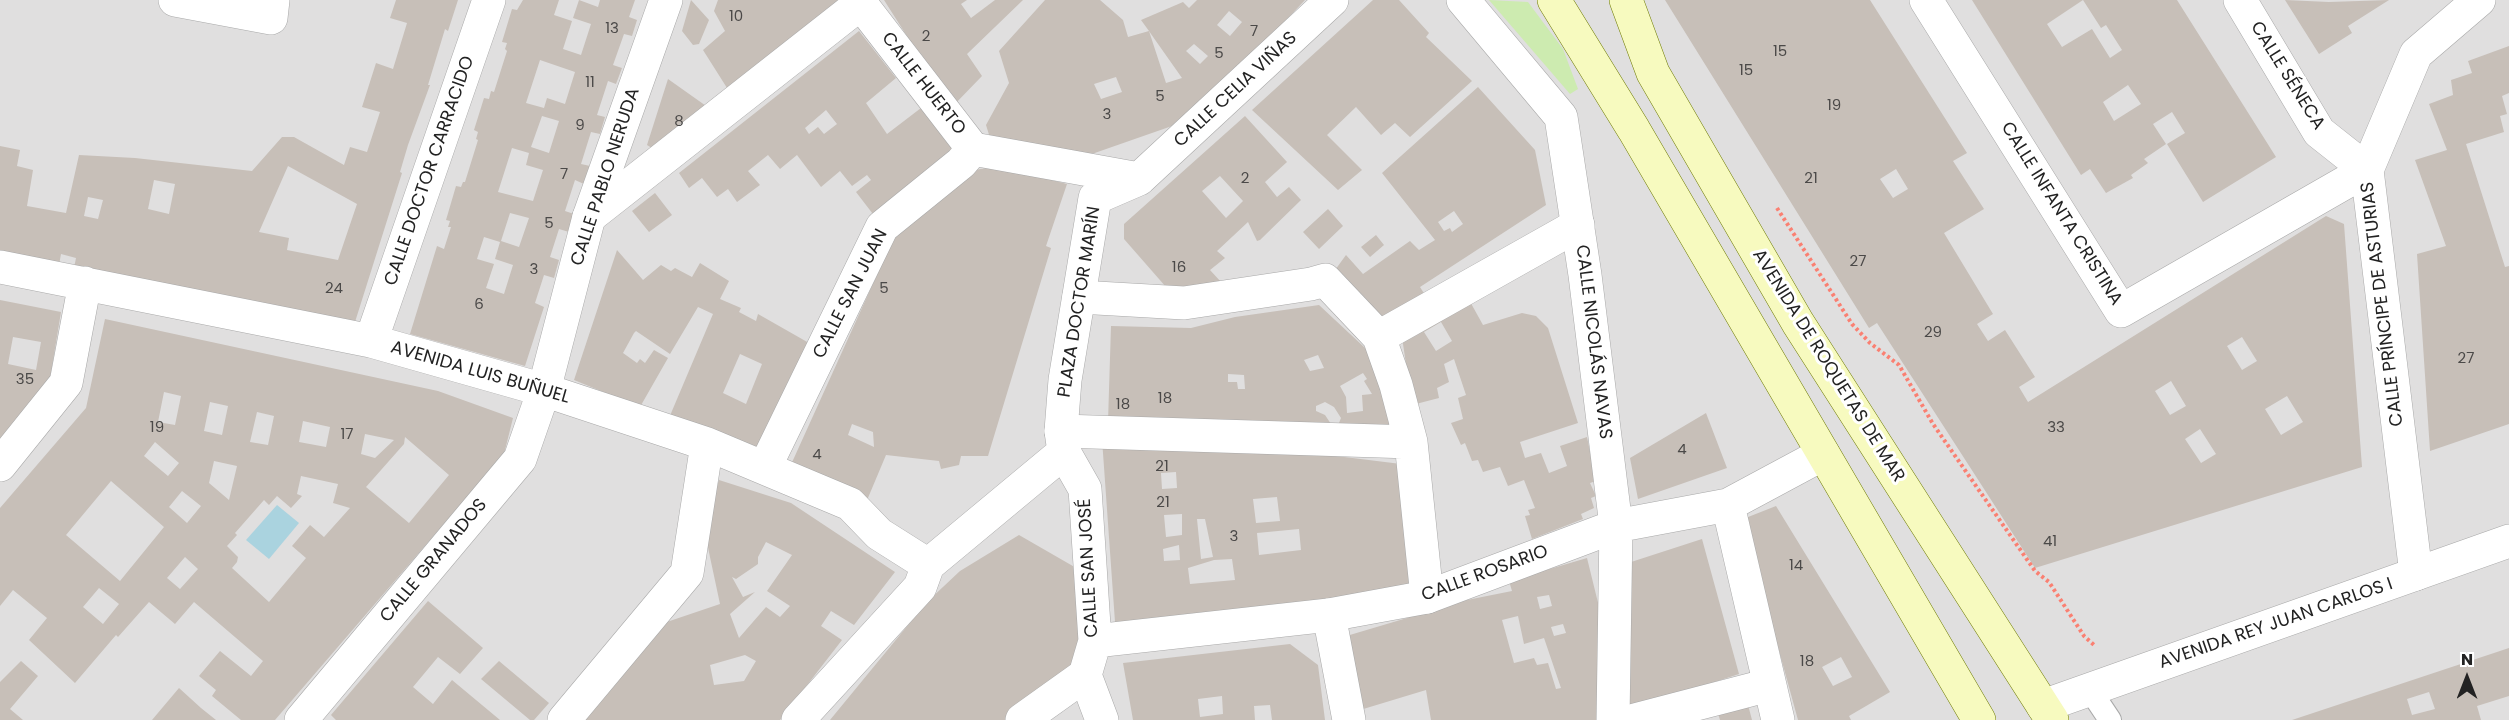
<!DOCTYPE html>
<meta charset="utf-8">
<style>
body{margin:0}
#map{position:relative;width:2509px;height:720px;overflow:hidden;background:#f2efe9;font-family:Poppins,sans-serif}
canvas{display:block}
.north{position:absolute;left:2437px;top:648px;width:60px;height:60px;-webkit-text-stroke:4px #fff;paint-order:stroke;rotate:0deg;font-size:16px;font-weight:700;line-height:24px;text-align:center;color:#222}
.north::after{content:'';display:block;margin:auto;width:21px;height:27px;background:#222;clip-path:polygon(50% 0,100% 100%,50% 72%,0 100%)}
</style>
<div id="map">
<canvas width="2509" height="720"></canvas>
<div class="north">N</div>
</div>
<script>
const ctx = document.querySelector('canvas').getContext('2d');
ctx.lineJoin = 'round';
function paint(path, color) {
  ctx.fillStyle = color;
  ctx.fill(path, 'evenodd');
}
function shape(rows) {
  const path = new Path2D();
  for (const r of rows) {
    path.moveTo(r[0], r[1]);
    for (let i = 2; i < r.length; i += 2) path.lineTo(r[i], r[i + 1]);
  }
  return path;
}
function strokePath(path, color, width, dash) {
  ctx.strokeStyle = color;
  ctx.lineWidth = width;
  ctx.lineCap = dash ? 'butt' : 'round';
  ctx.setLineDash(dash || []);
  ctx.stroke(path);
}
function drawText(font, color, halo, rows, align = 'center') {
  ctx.font = font + ' Poppins,sans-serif';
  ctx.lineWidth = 6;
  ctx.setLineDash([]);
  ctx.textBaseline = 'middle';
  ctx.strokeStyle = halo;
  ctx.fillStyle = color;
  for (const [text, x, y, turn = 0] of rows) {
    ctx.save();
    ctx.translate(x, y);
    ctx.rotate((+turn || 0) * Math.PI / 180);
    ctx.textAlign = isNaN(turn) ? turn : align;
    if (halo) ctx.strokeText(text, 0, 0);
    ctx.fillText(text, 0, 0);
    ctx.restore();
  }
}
paint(shape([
 [0,0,2509,0,2509,720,0,720]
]), '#e0dfdf');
paint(shape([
 [1489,0,1528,2,1563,49,1578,89,1570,94]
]), '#cdebb0');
paint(shape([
 [277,505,299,523,269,559,246,540]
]), '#aad3df');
paint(shape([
 [396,0,458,0,448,31,445,29,428,85,430,85,408,145,400,172,402,173,355,322,74,268,76,258,61,254,59,265,0,254,0,146,20,150,17,166,33,170,27,206,66,213,79,155,135,158,252,171,282,137,294,137,344,165,350,147,367,152,380,112,362,107,376,63,393,69,407,23,390,18],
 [288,166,357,204,338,260,287,250,289,238,259,232],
 [154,180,175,184,169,214,148,209],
 [88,197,103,200,98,219,84,216],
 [523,0,559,0,554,15,572,21,563,49,581,55,591,24,573,18,579,0,598,7,600,0,635,0,629,17,637,20,632,36,624,34,613,65,622,68,616,84,608,81,597,115,605,117,600,134,591,132,581,164,590,166,584,184,575,180,565,211,574,214,569,232,559,229,550,257,559,260,554,278,544,275,535,303,544,307,525,366,410,334,437,246,444,249,451,227,448,227,450,221,446,220,456,186,461,187,463,182,465,182,478,140,476,139,478,132,474,130,484,98,489,99,491,91,494,92,507,51,505,49,507,43,502,42,512,9,517,10],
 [540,60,575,72,565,104,547,98,544,108,526,103],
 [542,116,559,121,549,153,531,147],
 [512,148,529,153,526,165,543,170,533,201,498,192],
 [510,213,529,218,519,247,501,241],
 [484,237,500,242,495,259,513,265,504,294,486,288,494,264,477,259],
 [691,0,709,20,699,44,693,45,682,31],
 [718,0,837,0,845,11,734,99,703,50,725,31,714,11],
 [884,0,967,0,961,4,971,18,995,0,1023,0,967,54,982,76,952,107],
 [1045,0,1100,0,1123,20,1128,37,1149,31,1141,20,1183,2,1189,8,1197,0,1305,0,1192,119,1089,155,991,141,986,125,1009,83,999,51],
 [1229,11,1242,22,1230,36,1217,25],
 [1149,31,1151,34,1182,78,1166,83],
 [1194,44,1208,56,1200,64,1186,51],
 [1116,77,1122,92,1101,99,1094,84],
 [1373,0,1399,0,1429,33,1426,37,1472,81,1410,137,1395,123,1381,135,1356,107,1327,135,1362,170,1338,190,1252,110],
 [1665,0,1870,0,1967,153,1953,161,1984,209,1944,233,1993,314,1977,324,1988,341,2005,330,2035,377,2019,387,2028,402,2326,216,2344,224,2362,467,2035,568,1877,323,1869,328],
 [1896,169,1908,189,1893,198,1880,179],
 [2242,337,2257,361,2242,370,2227,346],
 [2171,381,2186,406,2170,415,2155,391],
 [2287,396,2303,422,2281,435,2265,409],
 [2200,429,2216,454,2201,463,2185,439],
 [1972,0,2177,0,2276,157,2203,202,2167,144,2185,133,2172,112,2153,124,2166,144,2144,159,2148,163,2131,175,2133,178,2106,193,2090,169,2081,175],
 [2083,0,2101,28,2106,25,2122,50,2110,58,2092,29,2062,47,2047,24],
 [2128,85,2141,104,2114,121,2103,102],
 [2285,0,2329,2,2389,0,2348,26,2352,33,2319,54],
 [859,31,896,78,866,103,887,134,921,108,957,155,876,218,856,192,871,180,867,175,852,186,840,171,821,187,797,155,780,169,768,155,748,171,760,185,737,202,728,189,717,197,702,178,689,188,679,173],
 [826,110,837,124,824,134,818,127,809,134,805,128],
 [2509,46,2509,93,2502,96,2507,114,2500,116,2504,132,2466,144,2505,267,2509,266,2509,424,2430,451,2417,254,2446,246,2415,160,2447,150,2429,104,2453,95,2451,80,2472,73,2468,61],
 [668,79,716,113,663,155,647,145],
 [1478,87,1535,150,1546,205,1420,287,1425,295,1376,327,1330,277,1346,255,1363,274,1410,241,1419,250,1435,240,1382,173],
 [1454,211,1463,224,1452,232,1450,228,1444,231,1438,222],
 [1245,116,1287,162,1265,182,1277,197,1289,187,1301,200,1260,240,1257,241,1248,222,1217,251,1225,258,1210,270,1232,294,1180,303,1124,239,1124,224],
 [1220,176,1243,201,1226,218,1202,191],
 [998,166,1067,184,1046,246,1051,248,988,456,961,456,959,465,941,469,939,461,886,455,865,505,789,469,900,224,969,171],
 [852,424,873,432,874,447,848,435],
 [655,193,672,215,649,232,632,211],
 [1328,209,1343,226,1319,249,1303,232],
 [1376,235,1384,245,1370,257,1361,247],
 [617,250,643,280,661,265,671,271,675,268,692,277,700,263,729,281,720,299,741,308,739,312,756,321,758,314,816,347,768,460,669,418,713,314,698,307,670,354,636,331,634,333,623,353,637,363,640,359,645,363,654,350,668,358,640,407,574,380],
 [740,354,762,364,746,404,723,393],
 [1468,298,1483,325,1522,313,1536,316,1548,328,1578,423,1520,442,1525,458,1541,453,1549,473,1567,466,1560,446,1587,437,1596,481,1590,483,1596,496,1591,498,1594,508,1581,514,1583,519,1532,539,1525,516,1530,515,1528,510,1535,508,1524,480,1508,486,1500,467,1483,472,1478,460,1472,461,1465,443,1461,445,1451,423,1463,419,1458,398,1466,395,1454,359,1444,364,1449,382,1437,388,1439,398,1412,405,1402,337],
 [1441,322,1452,341,1436,351,1424,332],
 [0,300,61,312,48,391,0,447],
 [13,337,41,342,36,370,8,364],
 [1319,305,1379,361,1399,433,1108,422,1111,326,1191,328,1235,317],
 [1318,355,1324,368,1310,371,1304,360],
 [1363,373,1367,379,1364,381,1372,394,1362,395,1363,411,1347,413,1346,397,1340,386],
 [1228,374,1244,375,1245,389,1238,389,1237,382,1228,382],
 [1325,402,1334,407,1341,418,1339,423,1331,424,1325,415,1316,411,1316,406],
 [105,319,438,391,513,418,504,454,275,720,241,720,212,696,216,690,199,676,220,651,251,676,263,661,194,602,175,624,149,602,118,637,116,635,75,683,29,640,47,618,13,590,0,606,0,508,86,408],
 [164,392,181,396,175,425,158,422],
 [210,402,228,406,222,435,204,431],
 [257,412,274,416,268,445,250,442],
 [303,421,330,427,326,447,299,442],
 [365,434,394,440,375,458,361,454],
 [405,437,449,475,409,523,366,487,404,444],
 [155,442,179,463,168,476,144,456],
 [214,461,237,466,229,500,209,483],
 [301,476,338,484,333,503,350,508,324,537,310,525,292,546,306,558,269,602,232,568,237,562,238,557,227,546,237,535,235,533,264,500,269,505,277,496,291,508,302,496,297,494],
 [111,481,164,527,120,581,66,535],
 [182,491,201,506,187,523,169,507],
 [185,557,198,569,180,589,167,578],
 [99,588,119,604,103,624,83,607],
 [1706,413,1727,468,1638,499,1630,458],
 [1102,439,1304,452,1401,464,1418,582,1332,604,1116,636],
 [1176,472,1177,488,1162,489,1161,473],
 [1277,497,1280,521,1256,523,1253,499],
 [1182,514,1182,535,1166,537,1164,515],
 [1197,519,1205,519,1213,557,1201,559],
 [1299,529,1301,550,1259,555,1257,533],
 [1179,545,1180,560,1164,561,1163,549],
 [1232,559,1235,580,1190,584,1188,568,1214,560],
 [719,480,791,503,895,572,854,625,831,611,821,626,842,640,780,720,575,720,655,626,720,604,707,543,709,510],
 [766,542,792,555,767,591,790,606,780,617,766,607,739,638,730,614,755,592,743,597,732,577,736,579,758,564,758,557],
 [745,655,756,661,744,681,714,685,710,665],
 [1776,506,1890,692,1849,716,1851,720,1798,720,1743,519],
 [1841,657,1852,677,1833,686,1822,667],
 [1019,535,1078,569,1082,667,1010,720,830,720,927,602,960,571],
 [1702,539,1739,674,1629,710,1628,563],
 [1587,558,1603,623,1606,720,1431,720,1426,690,1360,710,1343,637,1407,618,1459,595,1462,601,1512,591,1509,581],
 [1549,595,1552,606,1540,609,1537,597],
 [1518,616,1524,644,1544,638,1561,688,1556,689,1548,663,1537,665,1534,658,1514,663,1502,620],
 [1563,624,1566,633,1554,636,1551,627],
 [428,601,483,648,460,674,438,657,413,687,433,704,452,680,500,720,336,720,331,715],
 [1290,644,1318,665,1325,720,1272,720,1270,705,1254,706,1255,720,1133,720,1123,663],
 [1222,696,1223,714,1200,717,1198,699],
 [2509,648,2509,696,2477,706,2481,720,2292,720],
 [2429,692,2435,709,2412,715,2407,699],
 [21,661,38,676,10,709,23,720,0,720,0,682],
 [499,661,549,703,534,720,530,720,481,679],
 [179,688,201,708,216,720,152,720],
 [1747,701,1752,720,1720,720,1717,710]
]), '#c7bfb8');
const service = shape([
 [2090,690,2110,720]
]);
const pedestrian = shape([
 [589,217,860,4],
 [1079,297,1184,303,1311,284,1325,280,1379,337,1396,385,1411,442,1427,597],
 [1379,337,1578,225],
 [1061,431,1411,442],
 [1329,615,1349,720],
 [1635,720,1769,685]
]);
const minor = shape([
 [175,0,271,18,273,0],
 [858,0,973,149,1139,179],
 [1463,0,1561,117,1585,275,1616,526,1613,720],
 [1926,0,2121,311,2367,170,2319,132,2240,0],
 [0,267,371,341,544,390,707,444,850,504,879,534,928,565],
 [371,341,489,0],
 [0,465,66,383,85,283],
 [765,467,882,227,961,163,973,149],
 [1728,505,1778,720],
 [2416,574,2367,170,2416,54,2479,0],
 [1095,641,1329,615,1427,597,1616,526,1728,505,1823,454],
 [301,720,520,459,544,390,589,217,666,0],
 [564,720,687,573,707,444],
 [798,720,920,587,928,565,1064,452],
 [1022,720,1085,675],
 [1102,720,1085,675,1095,641,1085,489,1064,452,1061,431,1065,380,1095,198,1139,179,1332,0]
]);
const tertiary = shape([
 [2043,706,2509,541]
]);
const secondary = shape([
 [1554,0,1634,130,1979,720],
 [1626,0,1653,73,1798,323,2052,720]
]);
strokePath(service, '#a9a9a9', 24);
strokePath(pedestrian, '#a9a9a9', 34);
strokePath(minor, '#a9a9a9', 34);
strokePath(tertiary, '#a9a9a9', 34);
strokePath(secondary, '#707d05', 34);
strokePath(shape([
 [1777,208,1852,324,1870,343,1899,365,1933,424,2035,571,2049,582,2084,636,2094,645]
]), '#fa8072', 4, [3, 3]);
strokePath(service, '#fff', 22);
strokePath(pedestrian, '#fff', 33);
strokePath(minor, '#fff', 33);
strokePath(tertiary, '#fff', 33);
strokePath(secondary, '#f7fabf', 33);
drawText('15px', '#4b4948', null, [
 ["10",736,17],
 ["13",612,29],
 ["7",1254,32],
 ["2",926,37],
 ["15",1780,52],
 ["5",1219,54],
 ["15",1746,71],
 ["11",590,83],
 ["5",1160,97],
 ["19",1834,106],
 ["3",1107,115],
 ["8",679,122],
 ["9",580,126],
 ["7",564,175],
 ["2",1245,179],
 ["21",1811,179],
 ["5",549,224],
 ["27",1858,262],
 ["16",1179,268],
 ["3",534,270],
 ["24",334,289],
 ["5",884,289],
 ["6",479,305],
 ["29",1933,333],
 ["27",2466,359],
 ["35",25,380],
 ["18",1165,399],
 ["18",1123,405],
 ["19",157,428],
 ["33",2056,428],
 ["17",347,435],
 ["4",1682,450],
 ["4",817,455],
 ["21",1162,467],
 ["21",1163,503],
 ["3",1234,537],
 ["41",2050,542],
 ["14",1796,566],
 ["18",1807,662]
]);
drawText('18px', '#222', '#fff', [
 ["CALLE SÉNECA",2287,76,58],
 ["CALLE HUERTO",923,84,52],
 ["CALLE CELIA VIÑAS",1236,90,-43],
 ["CALLE DOCTOR CARRACIDO",430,171,-71],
 ["CALLE PABLO NERUDA",606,177,-72],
 ["CALLE INFANTA CRISTINA",2061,214,58],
 ["CALLE SAN JUAN",851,294,-63],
 ["PLAZA DOCTOR MARÍN",1080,302,-81],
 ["CALLE PRÍNCIPE DE ASTURIAS",2383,304,-97],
 ["CALLE NICOLÁS NAVAS",1593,342,83],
 ["AVENIDA DE ROQUETAS DE MAR",1828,366,58],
 ["AVENIDA LUIS BUÑUEL",480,373,16],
 ["CALLE GRANADOS",434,561,-50],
 ["CALLE SAN JOSÉ",1089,568,-93],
 ["CALLE ROSARIO",1485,574,-20],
 ["AVENIDA REY JUAN CARLOS I",2276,624,-19]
]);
</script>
